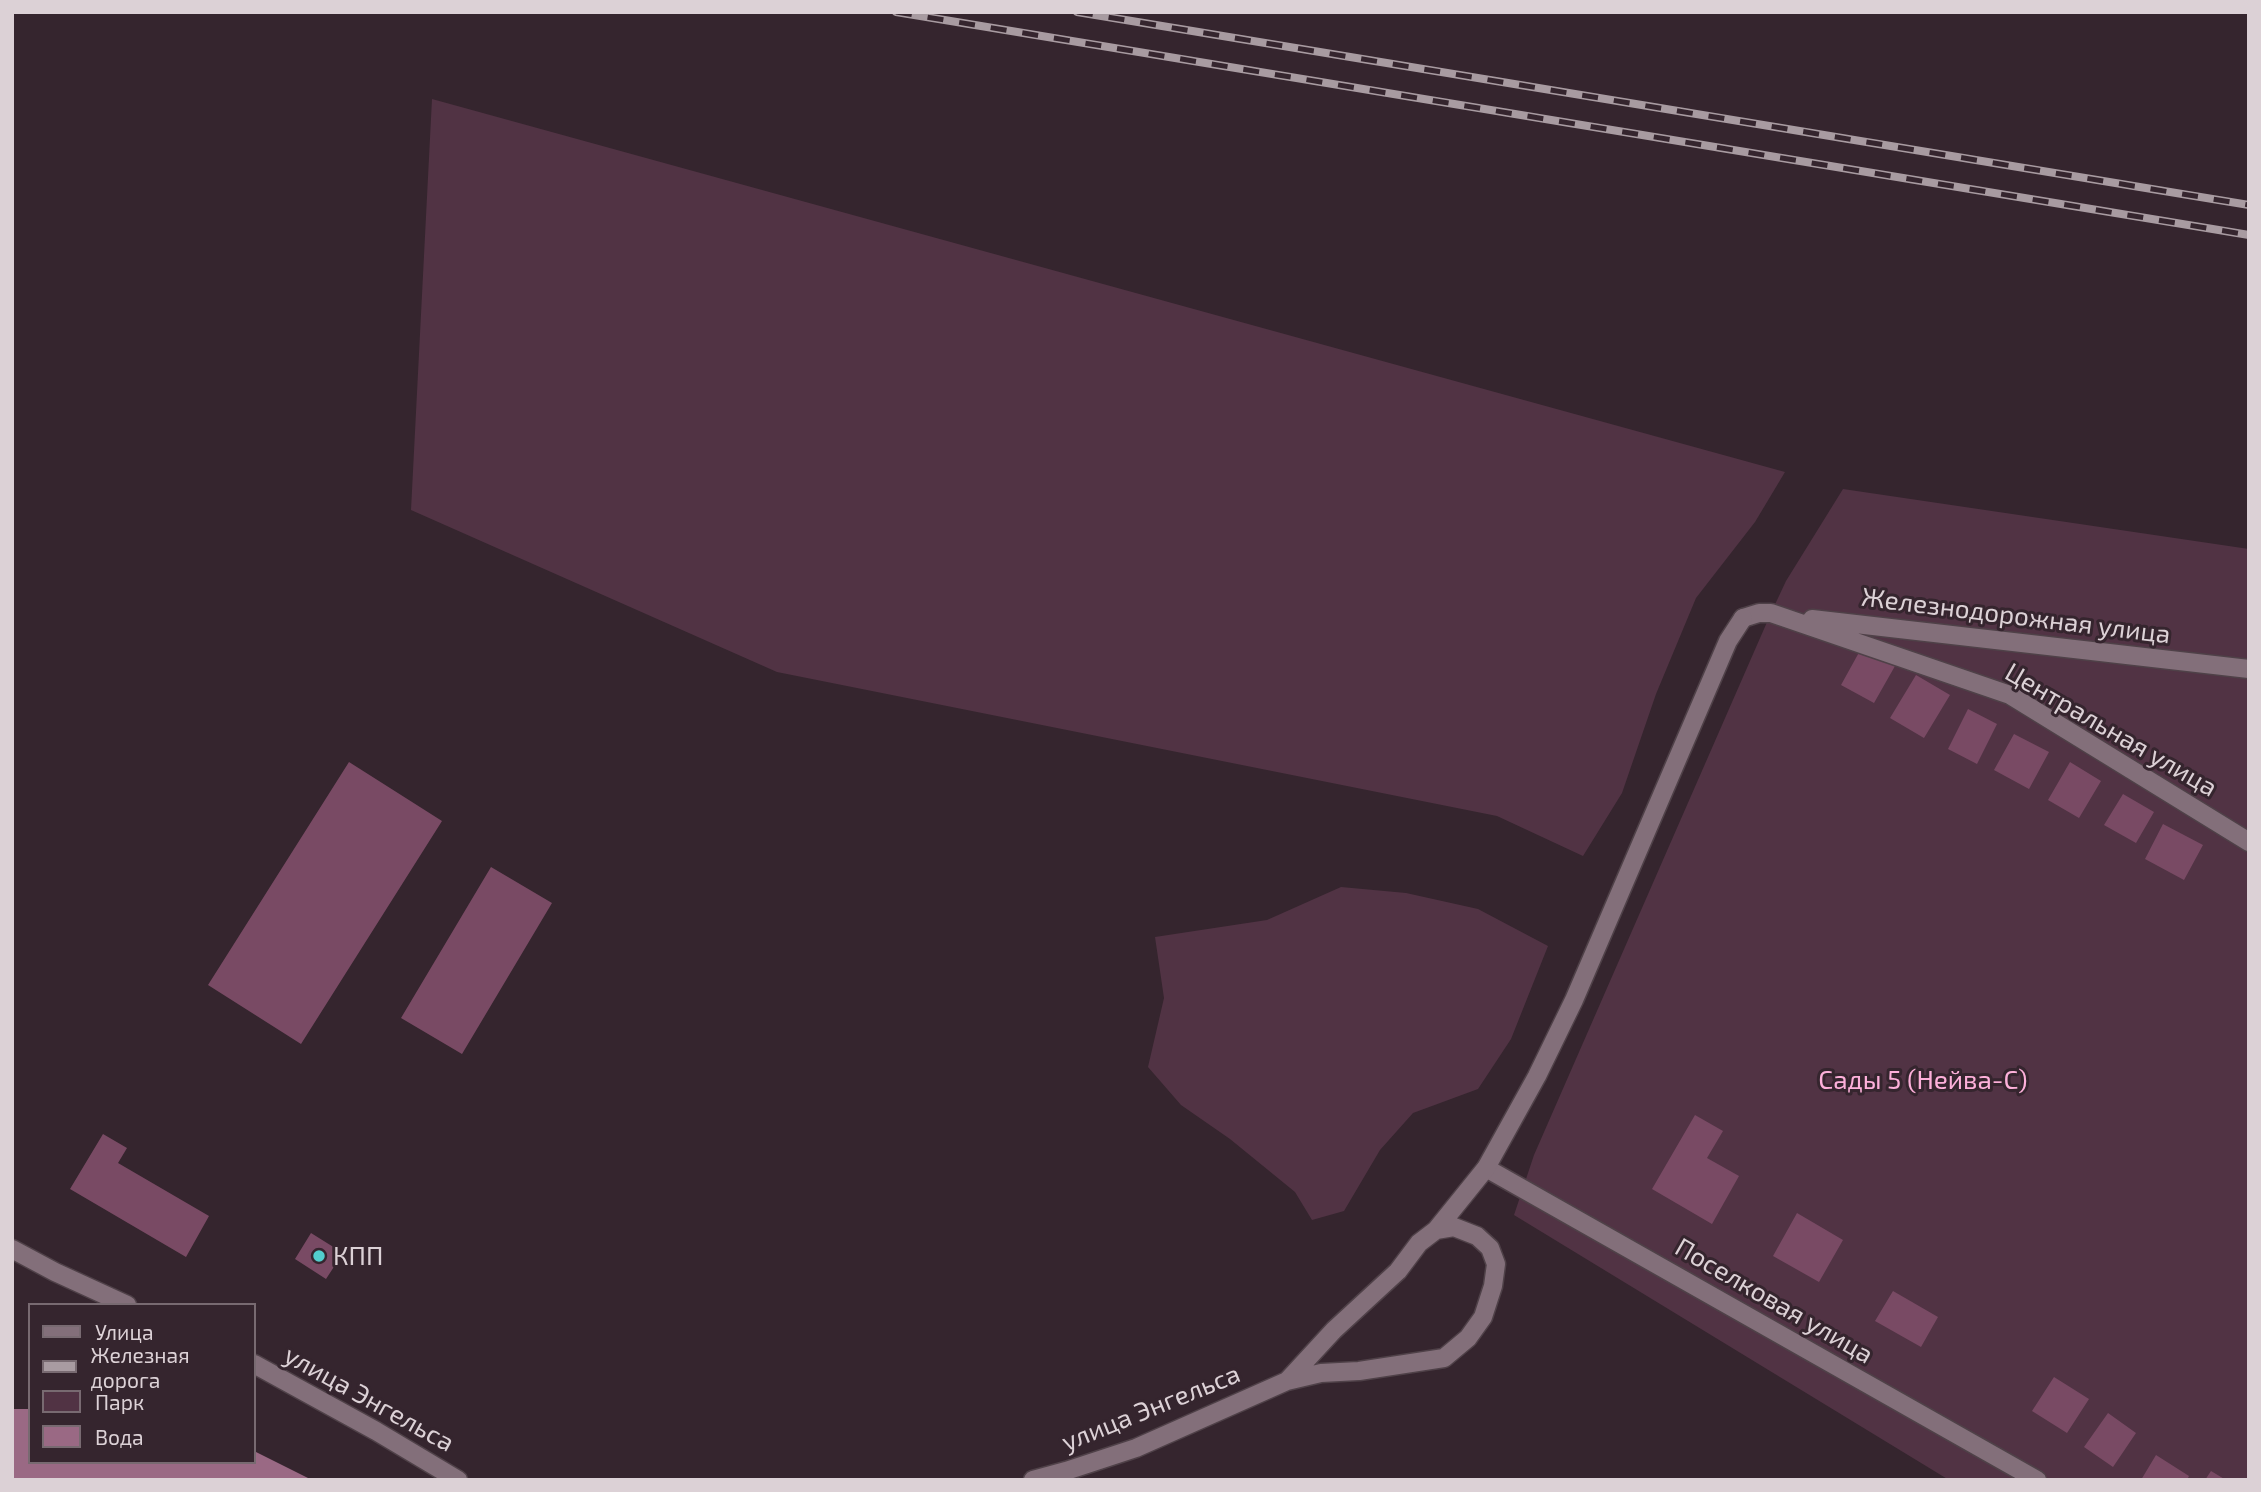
<!DOCTYPE html>
<meta charset="utf-8">
<style>
body{margin:0}
#map{position:relative;width:2261px;height:1492px;overflow:hidden;background:#35252e;font-family:"Exo 2",sans-serif}
canvas{display:block}
.frame{position:absolute;inset:0;border:14px solid #dcd1d6;pointer-events:none}
.legend{position:absolute;left:28px;top:1303px;width:228px;height:161px;box-sizing:border-box;background:#35252e;border:2px solid #786a71;margin:0;padding:9px 12px;list-style:none;font-size:21px;color:#dcd1d6}
.legend li{display:flex;align-items:center;gap:14px;height:35px}
.legend b{width:35px;border:2px solid #786a71}
</style>
<div id="map">
<canvas width="2261" height="1492"></canvas>
<div class="frame"></div>
<ul class="legend">
<li><b style="height:9px;background:#836f7a"></b>Улица</li>
<li><b style="height:9px;background:#a89ba1"></b>Железная дорога</li>
<li><b style="height:19px;background:#513344"></b>Парк</li>
<li><b style="height:19px;background:#9a6984"></b>Вода</li>
</ul>
</div>
<script>
const ctx = document.querySelector('canvas').getContext('2d');
ctx.lineJoin = 'round';
function paint(path, color) {
  ctx.fillStyle = color;
  ctx.fill(path, 'evenodd');
}
function shape(rows) {
  const path = new Path2D();
  for (const r of rows) {
    path.moveTo(r[0], r[1]);
    for (let i = 2; i < r.length; i += 2) path.lineTo(r[i], r[i + 1]);
  }
  return path;
}
function strokePath(path, color, width, dash) {
  ctx.strokeStyle = color;
  ctx.lineWidth = width;
  ctx.lineCap = dash ? 'butt' : 'round';
  ctx.setLineDash(dash || []);
  ctx.stroke(path);
}
function drawText(font, color, halo, rows, align = 'center') {
  ctx.font = font + ' "Exo 2",sans-serif';
  ctx.lineWidth = 6;
  ctx.setLineDash([]);
  ctx.textBaseline = 'middle';
  ctx.strokeStyle = halo;
  ctx.fillStyle = color;
  for (const [text, x, y, turn = 0] of rows) {
    ctx.save();
    ctx.translate(x, y);
    ctx.rotate((+turn || 0) * Math.PI / 180);
    ctx.textAlign = isNaN(turn) ? turn : align;
    if (halo) ctx.strokeText(text, 0, 0);
    ctx.fillText(text, 0, 0);
    ctx.restore();
  }
}
paint(shape([
 [432,99,1785,472,1755,522,1696,598,1656,694,1622,793,1583,856,1497,816,777,672,411,510],
 [1843,489,2249,549,2249,1480,1949,1480,1514,1215,1534,1155,1771,613,1786,581],
 [1341,887,1406,893,1478,909,1548,946,1511,1039,1478,1089,1413,1113,1380,1150,1344,1211,1312,1220,1295,1192,1230,1139,1181,1105,1148,1067,1164,998,1155,937,1267,920]
]), '#513344');
paint(shape([
 [12,1409,30,1409,30,1462,254,1462,254,1451,312,1480,12,1480]
]), '#9a6984');
paint(shape([
 [1862,647,1895,666,1874,703,1841,685],
 [1916,675,1950,695,1924,738,1890,718],
 [1968,709,1997,724,1977,764,1948,749],
 [2014,734,2049,752,2029,789,1994,770],
 [349,762,442,821,301,1044,208,985],
 [2070,762,2101,781,2079,818,2048,800],
 [2123,794,2154,812,2136,843,2104,825],
 [2163,824,2203,845,2184,880,2145,859],
 [491,867,552,903,462,1054,401,1018],
 [1695,1115,1723,1131,1707,1158,1739,1176,1712,1224,1652,1189],
 [103,1134,127,1148,118,1163,209,1216,186,1257,70,1189],
 [1797,1213,1843,1240,1819,1282,1773,1256],
 [311,1233,343,1253,326,1279,295,1259],
 [1893,1291,1938,1317,1921,1347,1875,1321],
 [2054,1377,2089,1399,2067,1433,2032,1411],
 [2108,1413,2136,1433,2113,1467,2084,1447],
 [2156,1455,2189,1476,2187,1480,2141,1480],
 [2211,1471,2226,1480,2205,1480]
]), '#794a64');
const lane = shape([
 [1743,618,1759,613,1771,613,2010,695,2249,842],
 [1812,619,2249,669],
 [1486,1168,2037,1480]
]);
const street = shape([
 [1436,1230,1486,1168,1537,1076,1574,1000,1728,641,1743,618],
 [12,1249,55,1272,127,1305],
 [254,1364,376,1431,458,1480],
 [1033,1480,1066,1471,1136,1448,1287,1381,1321,1373,1359,1371,1444,1358,1468,1338,1483,1317,1493,1286,1496,1264,1490,1248,1477,1236,1454,1227,1436,1230,1419,1243,1398,1271,1334,1330,1287,1381]
]);
strokePath(lane, '#4f4148', 21);
strokePath(street, '#4f4148', 21);
strokePath(lane, '#836f7a', 18);
strokePath(street, '#836f7a', 18);
const rail = shape([
 [896,12,2249,235],
 [1077,12,2249,205]
]);
strokePath(rail, '#a89ba1', 8);
strokePath(rail, '#35252e', 5, [16]);
for (const [x, y, r, color] of [
 [319,1256,7,"#52cdcd"]
]) {
  const dot = new Path2D();
  dot.arc(x, y, r, 0, 2 * Math.PI);
  ctx.fillStyle = color;
  ctx.fill(dot);
  strokePath(dot, '#35252e', 2.5);
}
drawText('26px', '#dcd1d6', '#35252e', [
 ["Железнодорожная улица",2016,616,7],
 ["Центральная улица",2111,730,30],
 ["Поселковая улица",1774,1301,30],
 ["улица Энгельса",369,1399,29],
 ["улица Энгельса",1151,1408,-22]
]);
drawText('26px', '#fdb0da', '#35252e', [
 ["Сады 5 (Нейва-С)",1923,1080]
]);
drawText('26px', '#dcd1d6', '#35252e', [
 ["КПП",333,1256]
], 'left');
</script>
